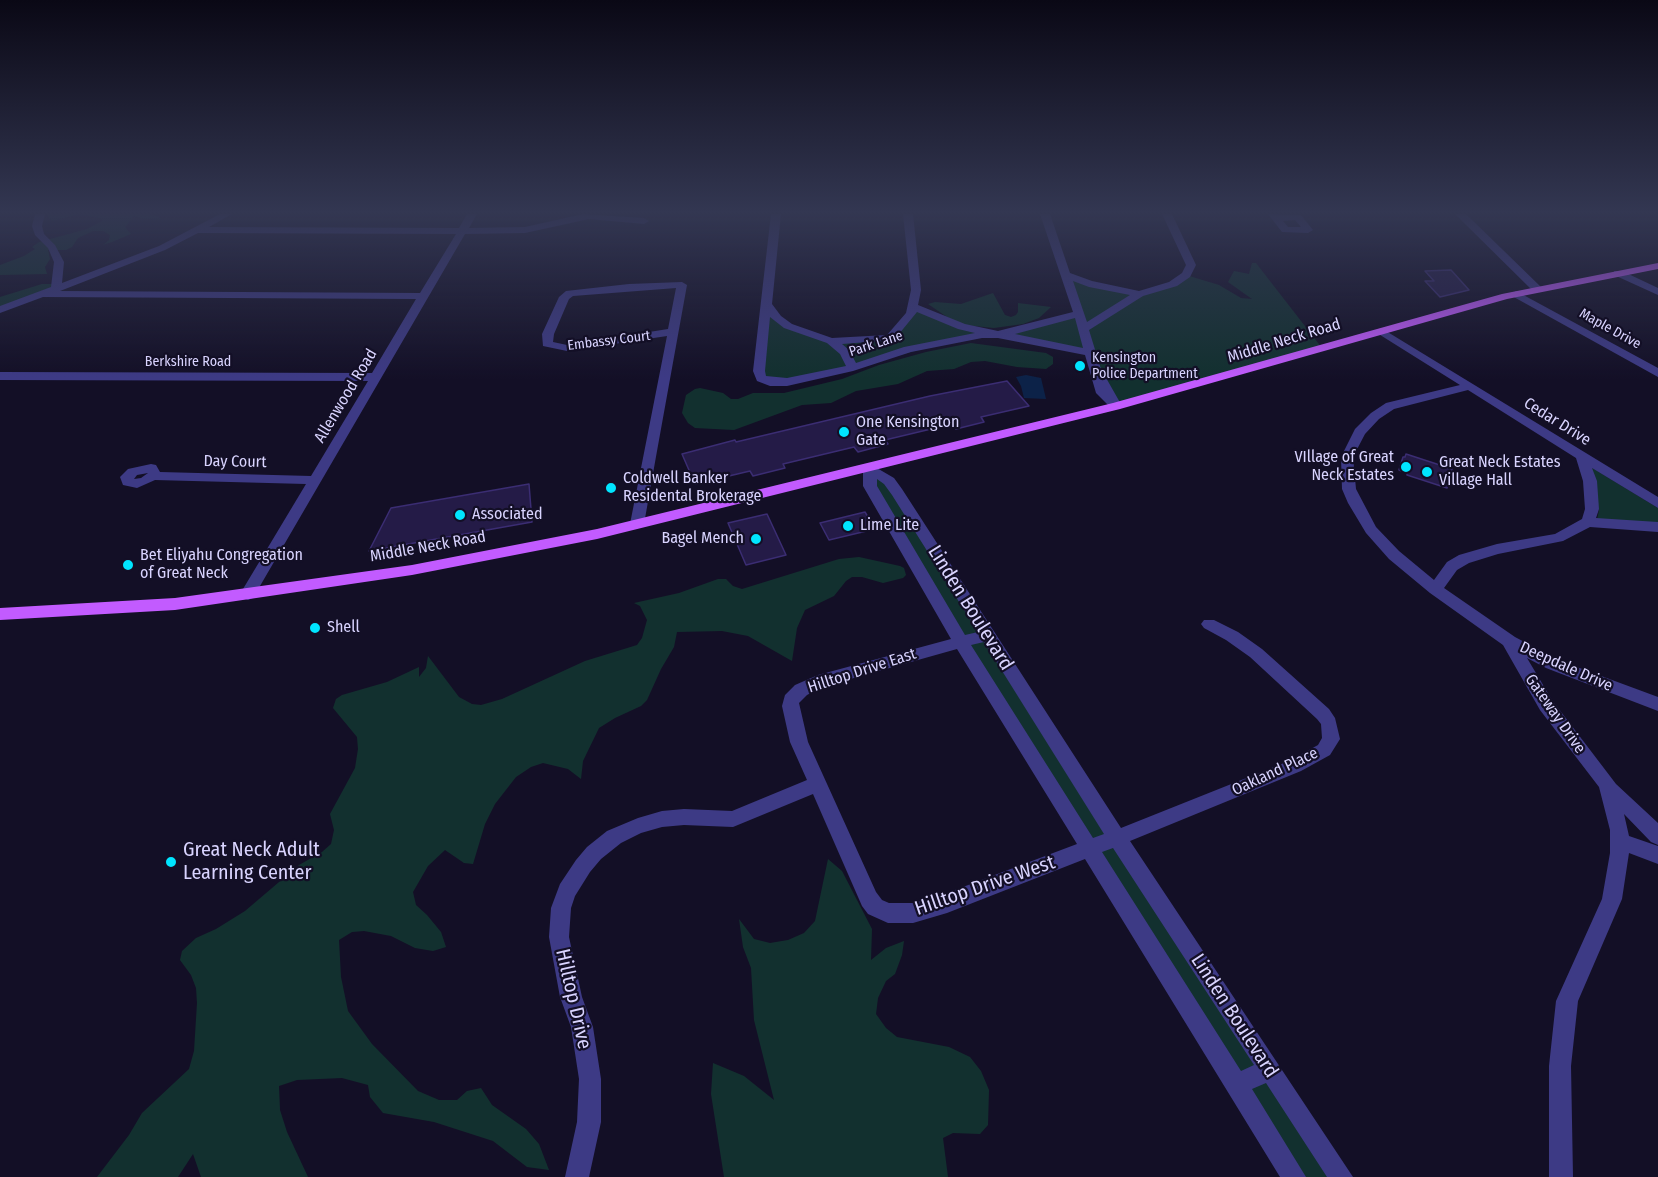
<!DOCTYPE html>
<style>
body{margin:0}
canvas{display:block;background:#130f26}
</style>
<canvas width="1658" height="1177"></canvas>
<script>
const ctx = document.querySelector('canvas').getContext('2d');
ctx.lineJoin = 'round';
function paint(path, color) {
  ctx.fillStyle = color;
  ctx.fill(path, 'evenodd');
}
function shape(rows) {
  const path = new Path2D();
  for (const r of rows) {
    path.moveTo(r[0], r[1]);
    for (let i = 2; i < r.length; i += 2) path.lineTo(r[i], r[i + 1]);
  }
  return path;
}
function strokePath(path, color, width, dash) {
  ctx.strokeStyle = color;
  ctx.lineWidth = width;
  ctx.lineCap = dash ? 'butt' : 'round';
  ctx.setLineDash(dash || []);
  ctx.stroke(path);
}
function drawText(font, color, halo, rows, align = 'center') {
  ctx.font = font + ' "Fira Sans Condensed",sans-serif';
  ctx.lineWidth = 4.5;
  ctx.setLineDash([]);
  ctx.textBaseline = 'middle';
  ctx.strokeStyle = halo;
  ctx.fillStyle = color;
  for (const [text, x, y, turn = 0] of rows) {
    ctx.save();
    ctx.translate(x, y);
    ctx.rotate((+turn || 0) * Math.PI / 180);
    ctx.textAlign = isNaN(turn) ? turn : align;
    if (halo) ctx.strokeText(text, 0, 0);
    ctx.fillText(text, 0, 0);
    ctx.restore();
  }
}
paint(shape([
 [47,214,150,214,158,216,161,220,144,219,134,216,125,227,131,234,112,242,103,245,109,240,110,235,103,231,93,231,78,238,72,247,66,250,48,250,50,259,45,267,47,274,0,275,0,265,24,256,35,249,32,247,39,242,87,229,102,221,100,218,79,214,53,221,49,219],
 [1252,263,1256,263,1322,348,1116,406,1091,353,1004,334,951,341,853,368,770,382,759,371,767,305,777,318,831,341,890,338,912,306,962,327,1004,334,1079,314,1066,275,1139,294,1148,292,1186,275,1219,285,1241,298,1252,299,1228,282,1234,271,1249,274],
 [42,284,52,284,52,287,0,308,0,297],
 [993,293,1005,315,1011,317,1016,315,1018,312,1018,303,1051,307,1039,318,1023,324,994,328,964,325,950,319,928,304,935,302,961,304],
 [971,343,1046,353,1053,357,1053,364,1046,369,1017,367,985,361,971,362,954,369,927,371,898,384,856,391,831,403,802,405,734,430,695,428,688,423,682,413,686,395,695,389,700,388,723,393,731,399,738,399,753,393,784,393,842,379,879,365,926,352],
 [1589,466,1658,508,1658,524,1597,520,1599,510],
 [870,467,889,481,1341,1177,1294,1177,870,486],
 [859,557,900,566,904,568,906,575,903,578,883,583,862,577,852,577,846,581,834,596,805,610,797,628,792,661,748,636,722,631,677,632,674,647,661,669,647,700,641,706,615,718,599,728,583,761,581,779,568,769,543,763,531,767,516,777,495,804,485,824,473,864,464,863,445,850,428,866,413,892,416,905,427,915,441,932,446,947,433,951,415,948,391,936,364,931,352,932,339,940,341,977,348,1011,372,1044,418,1091,439,1100,457,1100,467,1091,481,1088,492,1105,526,1129,539,1144,549,1170,527,1167,493,1141,434,1122,383,1113,370,1097,368,1085,342,1078,297,1080,279,1086,280,1110,287,1132,308,1177,201,1177,193,1154,178,1177,97,1177,129,1135,142,1113,189,1069,194,1051,197,1003,196,988,191,975,180,960,182,951,196,938,216,929,245,911,299,865,322,852,331,844,334,830,330,814,355,768,358,749,357,737,333,708,336,699,342,695,387,682,419,667,419,677,426,668,428,656,459,697,472,704,481,705,502,699,585,661,637,645,642,638,647,620,640,606,634,603,679,593,718,579,726,579,733,586,742,589,839,559],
 [828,859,842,871,872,929,871,960,886,948,904,941,902,955,895,974,886,981,878,998,876,1014,886,1028,897,1037,949,1047,970,1057,981,1071,989,1090,988,1125,980,1134,953,1133,943,1138,948,1177,724,1177,711,1094,713,1063,744,1076,774,1100,754,1020,751,968,743,947,739,919,754,939,770,943,788,940,804,933,815,921]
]), '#12302f');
paint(shape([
 [1026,375,1041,378,1046,399,1024,398,1021,386,1016,377]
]), '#0c2248');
const building = shape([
 [1451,270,1469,290,1440,297,1425,281,1434,281,1425,271,1451,270],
 [1007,381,1029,406,981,417,984,422,956,429,952,424,885,440,888,444,858,452,854,447,783,464,785,468,753,476,750,471,695,484,682,454,735,440,736,442,930,396,1007,381],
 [1406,454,1452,469,1447,488,1407,475,1407,473,1399,470,1403,457,1405,457,1406,454],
 [529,484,532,522,369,551,391,508,529,484],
 [865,512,875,529,829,540,820,523,865,512],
 [767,514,786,555,746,565,728,523,767,514]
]);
paint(building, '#241b47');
strokePath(building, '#3b2d73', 1.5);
paint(shape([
 [35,214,45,214,42,226,44,234,55,245,64,262,62,283,159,246,220,214,232,214,209,227,459,228,467,214,477,214,469,228,525,227,583,214,644,218,649,221,644,224,589,219,525,233,465,234,253,598,248,600,243,598,240,594,306,484,155,480,137,488,123,485,120,477,128,469,151,464,156,465,160,472,311,476,368,381,0,380,0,372,372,373,416,299,43,297,0,313,0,306,51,287,54,262,48,248,35,235,32,226,35,214],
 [198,233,456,234,420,293,60,291,165,250,198,233],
 [148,473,141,478,134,479,137,475,148,473],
 [771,214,781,214,772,304,781,316,792,324,832,338,887,335,906,313,911,290,903,214,913,214,921,290,918,305,965,324,998,331,1073,312,1040,214,1050,214,1070,273,1092,281,1139,291,1169,282,1182,273,1186,265,1162,214,1172,214,1196,265,1190,277,1177,286,1143,296,1089,330,1101,369,1122,406,1120,409,1112,409,1096,393,1085,355,998,338,982,338,911,352,853,371,787,386,770,386,757,381,753,371,771,214],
 [1073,281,1089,287,1130,295,1087,322,1073,281],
 [917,312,958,329,975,333,904,347,856,363,849,350,842,344,894,340,917,312],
 [770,317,784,328,827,343,840,354,846,366,787,378,766,376,765,371,770,317],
 [1075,318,1083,348,1015,334,1075,318],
 [1268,214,1301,215,1313,230,1308,233,1282,232,1268,214],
 [1295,220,1301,227,1288,227,1283,221,1295,220],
 [1455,214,1466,214,1541,287,1541,291,1533,291,1455,214],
 [1614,271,1622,271,1658,288,1658,295,1614,275,1614,271],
 [682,282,687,285,657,451,644,524,637,529,630,524,667,336,567,351,543,346,542,334,559,297,566,291,629,284,682,282],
 [676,288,668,329,567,345,553,342,554,334,569,299,573,296,676,288],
 [1516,291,1658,368,1658,377,1512,296,1511,294,1516,291],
 [1381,328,1658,497,1658,508,1592,468,1597,481,1599,509,1596,518,1658,522,1658,532,1590,527,1563,541,1498,554,1469,563,1457,570,1444,588,1515,637,1558,660,1658,697,1658,711,1546,668,1527,658,1552,700,1616,784,1658,823,1658,845,1651,842,1624,814,1629,836,1658,846,1658,864,1629,853,1622,899,1578,1001,1571,1066,1573,1177,1549,1177,1549,1066,1556,1001,1602,899,1610,853,1610,830,1599,787,1540,710,1503,645,1430,593,1389,559,1366,533,1348,503,1342,489,1341,457,1355,429,1371,413,1386,403,1460,385,1377,333,1375,331,1381,328],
 [1468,390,1576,458,1583,481,1585,509,1582,519,1555,534,1497,544,1459,555,1447,562,1434,580,1399,551,1376,527,1356,489,1353,457,1365,434,1379,419,1394,409,1468,390],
 [870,464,894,478,902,489,1121,828,1289,761,1318,745,1322,738,1321,724,1317,719,1250,657,1226,640,1204,628,1201,624,1204,620,1214,620,1238,632,1262,649,1329,709,1335,718,1340,739,1330,755,1301,771,1130,841,1353,1177,1327,1177,1266,1083,1252,1089,1306,1177,1280,1177,1085,859,947,913,913,923,888,923,868,914,862,906,813,794,733,827,684,825,662,827,641,833,621,843,601,859,590,872,575,896,571,908,569,937,582,997,593,1027,601,1079,601,1122,589,1177,565,1177,577,1122,579,1079,571,1027,560,997,549,937,551,908,560,884,576,860,587,847,607,831,638,818,662,811,684,809,732,811,807,780,790,742,782,706,785,695,795,685,818,675,951,639,863,486,863,468,870,464],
 [877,479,884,484,892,495,978,632,965,635,877,486,877,479],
 [984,642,1104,834,1093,838,971,645,984,642],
 [957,649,1077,844,947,893,913,903,889,903,882,900,876,892,808,742,799,703,807,695,822,687,957,649],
 [1113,848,1254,1065,1241,1071,1102,852,1113,848]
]), '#3d3a85');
paint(shape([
 [1658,263,1658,269,1507,299,1120,409,597,539,412,575,175,610,0,620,0,608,175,598,412,565,597,529,1113,403,1502,294,1658,263]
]), '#c25bff');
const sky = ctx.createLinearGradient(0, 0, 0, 379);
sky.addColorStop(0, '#0a0815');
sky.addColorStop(0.56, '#333752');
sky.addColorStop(1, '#33375200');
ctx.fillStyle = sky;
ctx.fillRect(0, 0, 1658, 379);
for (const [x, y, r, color] of [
 [1080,366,6,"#00e5ff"],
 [844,432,6,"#00e5ff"],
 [1406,467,6,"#00e5ff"],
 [1427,472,6,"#00e5ff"],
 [611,488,6,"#00e5ff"],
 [460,515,6,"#00e5ff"],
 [848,526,6,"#00e5ff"],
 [756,539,6,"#00e5ff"],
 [128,565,6,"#00e5ff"],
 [315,628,6,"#00e5ff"],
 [171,862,6,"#00e5ff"]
]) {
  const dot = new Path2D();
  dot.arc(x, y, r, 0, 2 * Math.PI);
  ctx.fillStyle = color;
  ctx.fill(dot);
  strokePath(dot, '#130f26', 2);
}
drawText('14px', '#d9d4ff', '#130f26', [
 ["Maple Drive",1610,329,29],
 ["Embassy Court",609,341,-7],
 ["Park Lane",876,344,-18],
 ["Berkshire Road",188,362]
]);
drawText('14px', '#d9d4ff', '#130f26', [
 ["Kensington",1092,358],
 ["Police Department",1092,374]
], 'left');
drawText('16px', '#d9d4ff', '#130f26', [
 ["Middle Neck Road",1284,341,-17],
 ["Allenwood Road",346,396,-59],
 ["Cedar Drive",1557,422,32],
 ["Day Court",235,462,1],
 ["Middle Neck Road",428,547,-10],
 ["Deepdale Drive",1566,667,24],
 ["Hilltop Drive East",862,671,-18],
 ["Gateway Drive",1555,714,55],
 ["Oakland Place",1275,772,-25]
]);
drawText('16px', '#d9d4ff', '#130f26', [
 ["One Kensington",856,423],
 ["Gate",856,441],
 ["VIllage of Great",1394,458,"right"],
 ["Neck Estates",1394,476,"right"],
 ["Great Neck Estates",1439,463],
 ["Village Hall",1439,481],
 ["Coldwell Banker",623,479],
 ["Residental Brokerage",623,497],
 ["Associated",472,515],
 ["Lime Lite",860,526],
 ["Bagel Mench",744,539,"right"],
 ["Bet Eliyahu Congregation",140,556],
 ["of Great Neck",140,574],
 ["Shell",327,628]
], 'left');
drawText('20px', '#d9d4ff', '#130f26', [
 ["Linden Boulevard",970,608,58],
 ["Hilltop Drive West",985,886,-19],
 ["Hilltop Drive",573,999,77],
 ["Linden Boulevard",1234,1016,57]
]);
drawText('20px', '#d9d4ff', '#130f26', [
 ["Great Neck Adult",183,850],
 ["Learning Center",183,873]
], 'left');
</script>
